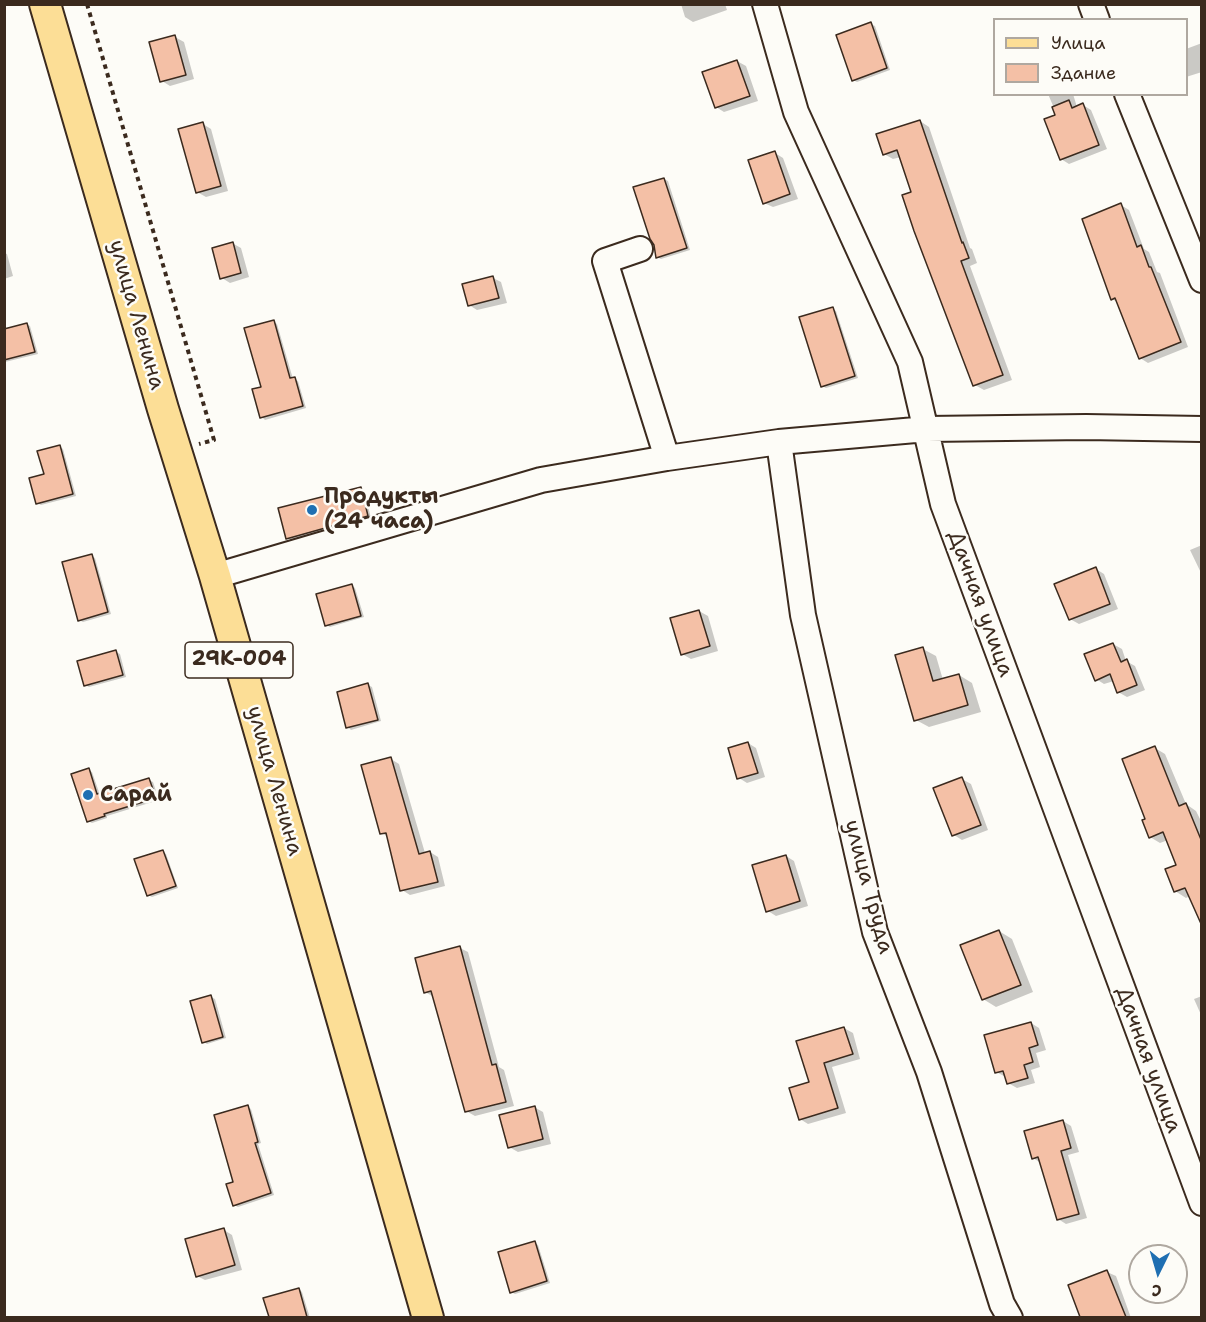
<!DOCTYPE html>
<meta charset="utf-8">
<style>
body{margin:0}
#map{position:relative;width:1206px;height:1322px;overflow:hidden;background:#fdfcf7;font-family:"Shantell Sans",sans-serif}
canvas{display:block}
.frame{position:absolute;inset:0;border:6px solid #3b2a1e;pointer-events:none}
.legend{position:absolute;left:993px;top:18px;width:195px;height:78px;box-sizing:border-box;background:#fdfcf7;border:2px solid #afa8a0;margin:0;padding:8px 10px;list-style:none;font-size:18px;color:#3b2a1e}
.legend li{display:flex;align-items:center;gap:12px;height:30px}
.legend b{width:30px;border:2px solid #afa8a0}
.north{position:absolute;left:1128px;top:1244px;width:60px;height:60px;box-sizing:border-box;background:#fdfcf7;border:2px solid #afa8a0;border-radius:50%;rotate:185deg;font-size:16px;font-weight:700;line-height:24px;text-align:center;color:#3b2a1e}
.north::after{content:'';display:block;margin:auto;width:21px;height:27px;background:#1f6fb2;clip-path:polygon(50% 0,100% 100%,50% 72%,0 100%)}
</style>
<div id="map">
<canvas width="1206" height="1322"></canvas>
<div class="frame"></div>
<ul class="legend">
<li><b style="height:8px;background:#fcde96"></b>Улица</li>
<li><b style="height:16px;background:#f4c0a6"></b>Здание</li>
</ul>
<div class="north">С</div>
</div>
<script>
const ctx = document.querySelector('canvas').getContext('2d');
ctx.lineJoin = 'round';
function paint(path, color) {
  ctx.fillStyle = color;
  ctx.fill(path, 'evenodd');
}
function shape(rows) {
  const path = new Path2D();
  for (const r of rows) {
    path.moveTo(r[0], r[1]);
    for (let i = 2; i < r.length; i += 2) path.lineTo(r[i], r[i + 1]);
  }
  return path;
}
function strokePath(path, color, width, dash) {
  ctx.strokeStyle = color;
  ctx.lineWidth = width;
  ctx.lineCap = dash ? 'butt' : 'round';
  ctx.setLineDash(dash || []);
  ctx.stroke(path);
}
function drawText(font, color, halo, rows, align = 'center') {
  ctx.font = font + ' "Shantell Sans",sans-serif';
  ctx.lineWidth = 5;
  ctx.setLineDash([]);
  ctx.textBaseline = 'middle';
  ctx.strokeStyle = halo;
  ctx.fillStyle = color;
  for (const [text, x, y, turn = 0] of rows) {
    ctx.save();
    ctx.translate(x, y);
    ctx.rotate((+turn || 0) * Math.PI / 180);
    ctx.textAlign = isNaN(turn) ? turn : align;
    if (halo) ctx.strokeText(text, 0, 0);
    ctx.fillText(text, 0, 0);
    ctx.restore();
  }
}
paint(shape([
 [681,4,725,4,727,10,693,22,685,17],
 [871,24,875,26,890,70,857,82,853,80],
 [175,37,184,42,194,79,170,86,162,81],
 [1202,43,1202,72,1186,77,1186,49],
 [737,61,746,66,758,101,724,112,716,107],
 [1048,94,1073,94,1077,107,1083,105,1091,110,1107,149,1069,164,1061,159,1057,115],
 [920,121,929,127,970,248,972,249,977,263,970,266,1012,380,984,390,975,385,901,157,893,159,884,154],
 [203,124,211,129,228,191,206,197,197,192],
 [775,153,783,158,798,199,773,207,764,203],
 [664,179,668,181,690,250,661,259,657,257],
 [1121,205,1129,210,1144,249,1149,252,1157,272,1160,273,1188,347,1148,363,1140,358,1119,303,1112,299],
 [232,243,241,248,249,277,230,283,222,278],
 [4,253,7,254,13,276,4,279],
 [493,278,501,282,507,303,477,310,469,305],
 [832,308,836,311,858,378,826,388,822,386],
 [274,322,277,324,293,379,298,381,306,408,265,420,262,417,263,388],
 [26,324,30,326,38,354,5,362,4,330],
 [59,446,63,449,76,496,41,505,37,503,45,475],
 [360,489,364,491,371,518,291,540,288,538],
 [1202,545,1202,575,1190,550],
 [91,556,95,558,111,614,83,622,79,620],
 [1096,569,1104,574,1118,609,1079,624,1070,619],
 [351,585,355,588,364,617,330,627,326,625],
 [699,611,708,616,718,651,691,659,682,654],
 [1113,644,1122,649,1126,661,1135,666,1145,690,1127,697,1118,692,1114,681,1104,684,1096,679],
 [923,649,936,656,943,680,959,675,972,683,981,712,929,727,916,720],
 [116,652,120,654,126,677,89,687,85,685],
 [368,685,372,687,381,721,351,730,348,727],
 [748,743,756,748,765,777,747,783,739,778],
 [1155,748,1165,754,1186,804,1196,811,1202,823,1202,910,1190,896,1186,898,1175,891,1178,866,1168,840,1160,843,1150,837,1147,820],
 [391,759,399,764,425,853,430,852,438,857,445,886,410,895,402,890,388,837,382,833],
 [88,770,92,772,100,795,149,780,153,782,159,800,107,816,107,818,92,823,88,821],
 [962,779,971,784,988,830,962,840,954,835],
 [162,851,166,854,178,888,152,897,148,895],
 [786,856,794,861,808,906,776,916,768,911],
 [999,931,1012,939,1033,992,996,1007,983,999],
 [460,948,468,952,499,1067,504,1070,514,1106,475,1116,466,1111,434,997,425,992],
 [1202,996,1202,1017,1194,999],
 [211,997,215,999,226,1038,207,1044,204,1042],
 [1031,1023,1039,1028,1046,1050,1036,1053,1040,1067,1031,1070,1035,1083,1017,1088,1008,1083,1006,1077,996,1072],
 [844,1028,853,1033,860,1059,832,1067,846,1113,808,1124,800,1119,811,1083],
 [248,1107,251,1109,261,1143,258,1144,274,1195,238,1207,234,1205,235,1183],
 [534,1107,543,1112,551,1144,518,1152,509,1147],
 [1063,1121,1071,1126,1079,1152,1068,1155,1087,1218,1066,1224,1058,1219,1041,1163,1033,1158],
 [224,1230,232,1235,242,1270,205,1280,197,1276],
 [535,1243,538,1245,550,1283,515,1294,511,1292],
 [1107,1272,1116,1276,1131,1318,1082,1318,1069,1286],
 [299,1289,302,1292,310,1318,271,1318,265,1299]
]), '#0003');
const building = shape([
 [871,22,887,68,852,81,836,35,871,22],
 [175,35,186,75,160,82,149,42,175,35],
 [737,60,750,96,715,108,702,72,737,60],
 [1069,100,1072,108,1083,103,1099,145,1060,160,1044,119,1055,115,1052,107,1069,100],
 [920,120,962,243,963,242,969,258,961,261,1003,375,973,386,914,231,902,195,911,192,897,150,883,155,876,134,920,120],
 [203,122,221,186,196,193,178,129,203,122],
 [775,151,790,194,763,204,748,160,775,151],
 [664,178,687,248,656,258,654,245,650,239,633,187,664,178],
 [1121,203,1137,247,1141,245,1149,267,1151,267,1181,342,1139,359,1115,298,1111,300,1082,219,1121,203],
 [233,242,241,273,220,279,212,248,233,242],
 [493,276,499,298,468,306,462,284,493,276],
 [833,307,855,376,821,387,799,317,833,307],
 [274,320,290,378,295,377,303,406,260,418,252,389,261,387,244,328,274,320],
 [27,323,35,352,4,360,4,329,27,323],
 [60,445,73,494,36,504,29,478,44,474,37,451,60,445],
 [361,487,368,516,286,539,278,508,361,487],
 [92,554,108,612,78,621,62,562,92,554],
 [1096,567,1110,604,1069,620,1054,584,1096,567],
 [352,584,361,616,325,626,316,594,352,584],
 [699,610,710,646,681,655,670,618,699,610],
 [1113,643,1121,662,1127,659,1137,685,1117,693,1110,674,1095,681,1084,654,1113,643],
 [923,647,933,681,959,674,968,705,914,721,895,655,923,647],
 [116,650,123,675,84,686,77,661,116,650],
 [368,683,378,720,346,728,337,692,368,683],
 [748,742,758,773,737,779,728,748,748,742],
 [1155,746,1179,806,1186,803,1202,842,1202,926,1185,888,1174,892,1165,869,1176,865,1163,832,1149,838,1142,820,1145,819,1122,759,1155,746],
 [391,757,419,854,430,851,438,882,400,891,386,833,380,834,361,765,391,757],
 [89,768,97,794,149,778,156,798,104,814,105,816,87,822,71,774,89,768],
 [962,777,981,825,952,836,933,788,962,777],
 [163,850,176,886,147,896,134,859,163,850],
 [786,855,800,901,766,912,752,865,786,855],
 [999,930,1021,985,982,1000,960,945,999,930],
 [460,946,492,1065,496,1064,506,1102,465,1112,431,991,424,993,415,958,460,946],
 [211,995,223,1037,202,1043,190,1001,211,995],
 [1031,1022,1038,1045,1029,1048,1033,1062,1024,1065,1028,1078,1007,1084,1003,1071,995,1073,984,1035,1031,1022],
 [844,1027,853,1054,824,1063,838,1108,799,1120,789,1088,809,1082,796,1041,844,1027],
 [248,1105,258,1142,255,1143,271,1193,233,1206,226,1184,233,1182,214,1115,248,1105],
 [535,1106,543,1139,508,1148,499,1115,535,1106],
 [1063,1120,1071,1148,1061,1151,1079,1214,1057,1220,1038,1157,1032,1159,1024,1131,1063,1120],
 [224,1228,235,1265,196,1277,185,1239,224,1228],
 [535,1241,547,1281,510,1293,498,1252,535,1241],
 [1107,1270,1126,1317,1080,1317,1068,1285,1107,1270],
 [299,1288,307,1317,269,1317,263,1298,299,1288]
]);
paint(building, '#f4c0a6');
strokePath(building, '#3b2a1e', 1.5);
const minor = shape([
 [765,4,796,112,910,362,943,504,1202,1203],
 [1091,4,1097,20],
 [1127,94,1202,280],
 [640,249,605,261,667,458],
 [779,442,803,615,875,932,929,1072,1002,1304,1010,1318],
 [215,576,541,480,667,458,779,442,927,429,1086,427,1202,429]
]);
const major = shape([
 [45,4,163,409,215,576,428,1318]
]);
strokePath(minor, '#3b2a1e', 28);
strokePath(major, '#3b2a1e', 34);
strokePath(shape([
 [87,4,214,440,199,444]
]), '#3b2a1e', 4, [4.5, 4.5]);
strokePath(minor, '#fdfcf7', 24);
strokePath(major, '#fcde96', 30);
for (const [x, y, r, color] of [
 [312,510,6,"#1f6fb2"],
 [88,795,6,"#1f6fb2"]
]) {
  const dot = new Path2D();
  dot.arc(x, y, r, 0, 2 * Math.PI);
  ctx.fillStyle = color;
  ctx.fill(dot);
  strokePath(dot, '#fdfcf7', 2);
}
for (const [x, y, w] of [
 [239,660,108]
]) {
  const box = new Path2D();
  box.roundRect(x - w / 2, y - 18, w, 36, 4.5);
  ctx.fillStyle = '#fdfcf7';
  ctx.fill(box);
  strokePath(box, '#3b2a1e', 1.5);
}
drawText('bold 21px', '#3b2a1e', null, [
 ["29К-004",239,660]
]);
drawText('22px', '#3b2a1e', '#fdfcf7', [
 ["улица Ленина",136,315,74],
 ["Дачная улица",980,604,70],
 ["улица Ленина",274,781,74],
 ["улица Труда",868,887,75],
 ["Дачная улица",1148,1060,70]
]);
drawText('bold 22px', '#3b2a1e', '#fdfcf7', [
 ["Продукты",324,497],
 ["(24 часа)",324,522],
 ["Сарай",100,795]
], 'left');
</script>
